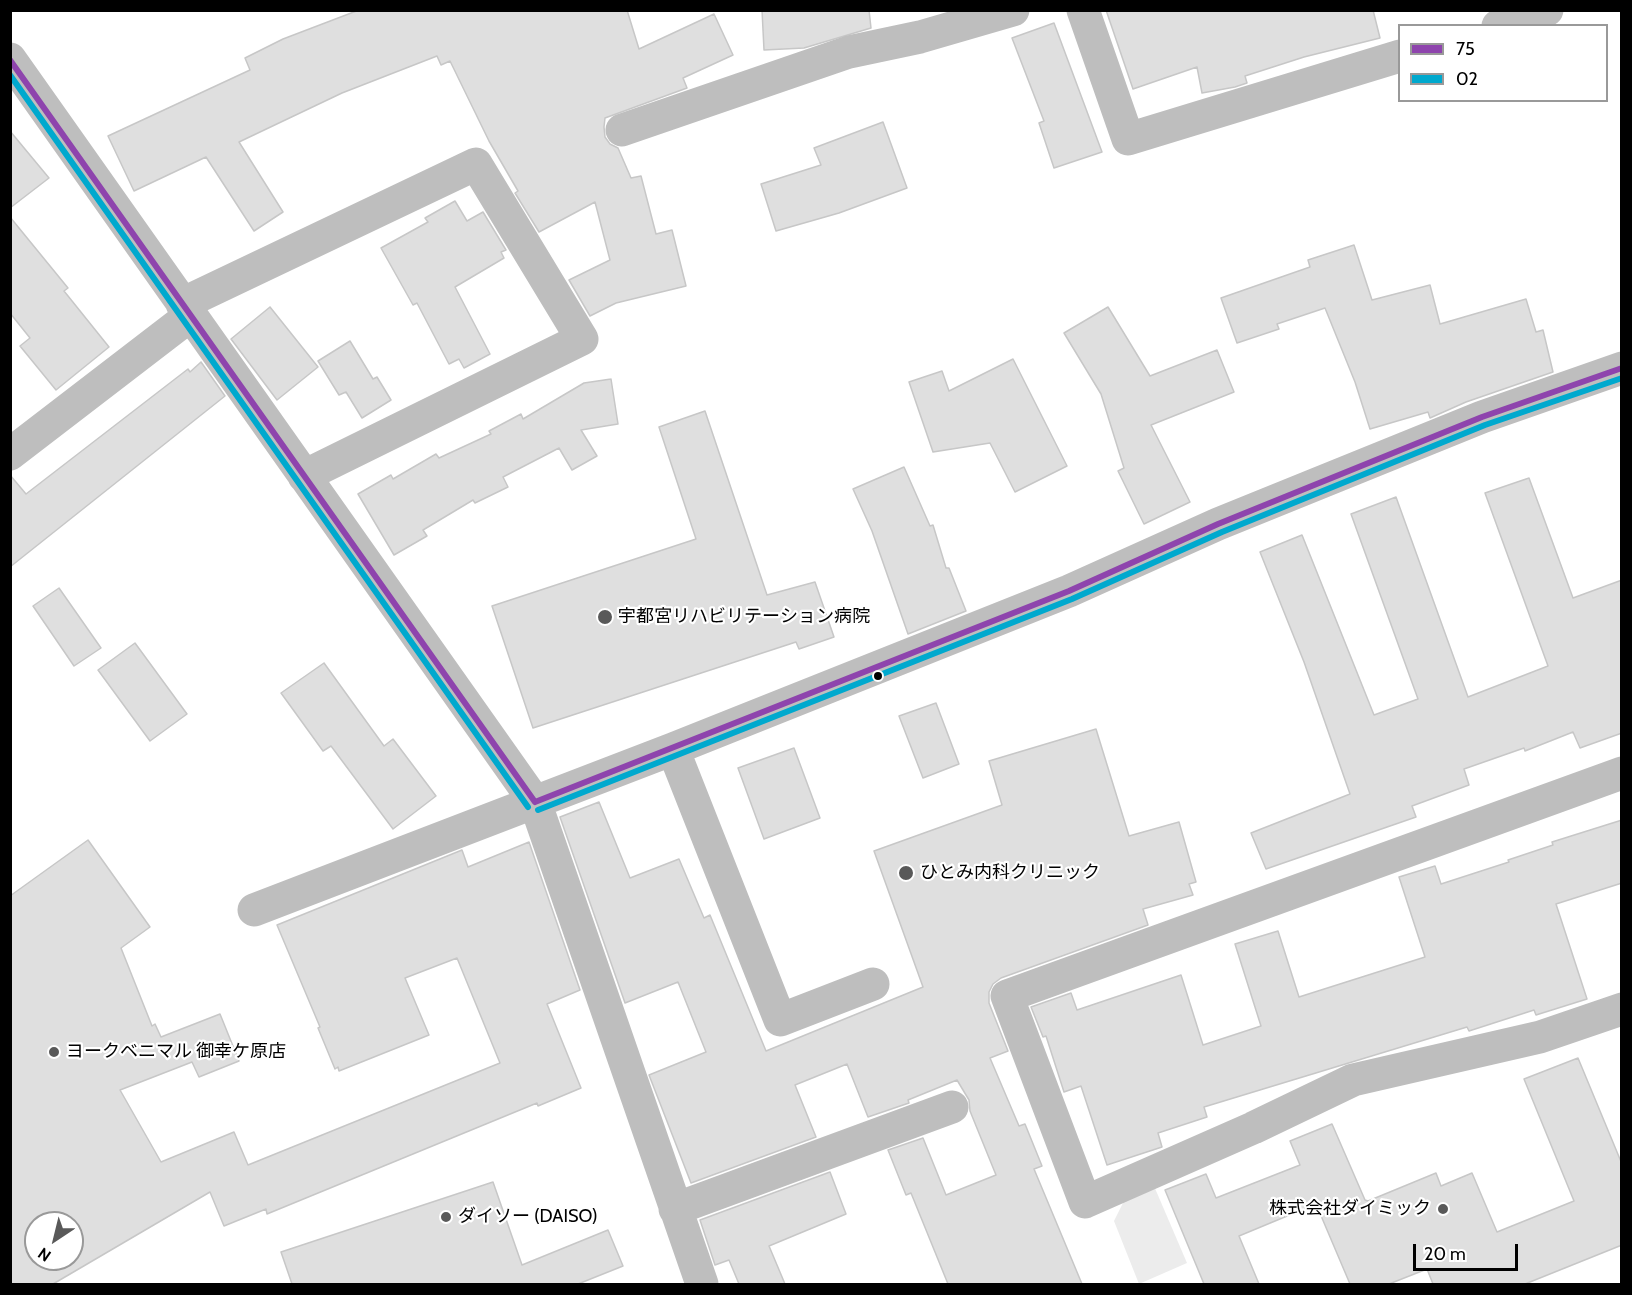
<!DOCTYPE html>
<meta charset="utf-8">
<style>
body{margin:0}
#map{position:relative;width:1632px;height:1295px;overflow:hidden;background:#fff;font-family:Cabin,sans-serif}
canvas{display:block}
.frame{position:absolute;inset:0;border:12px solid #000;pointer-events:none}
.legend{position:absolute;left:1398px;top:24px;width:210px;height:78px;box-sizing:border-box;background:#fff;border:2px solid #999;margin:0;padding:8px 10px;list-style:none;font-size:18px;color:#000}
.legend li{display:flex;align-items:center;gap:12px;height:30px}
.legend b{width:30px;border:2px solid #999}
.north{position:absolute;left:24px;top:1211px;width:60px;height:60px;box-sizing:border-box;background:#fff;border:2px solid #999;border-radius:50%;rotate:215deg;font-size:16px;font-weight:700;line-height:24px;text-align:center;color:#000}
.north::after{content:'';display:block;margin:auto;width:21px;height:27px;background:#595959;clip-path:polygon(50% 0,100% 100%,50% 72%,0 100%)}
.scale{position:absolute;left:1413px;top:1244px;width:105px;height:27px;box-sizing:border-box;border:3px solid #000;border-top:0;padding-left:8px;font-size:18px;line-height:21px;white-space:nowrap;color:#000;-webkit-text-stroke:4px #fff;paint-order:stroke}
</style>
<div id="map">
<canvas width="1632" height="1295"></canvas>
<div class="frame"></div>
<ul class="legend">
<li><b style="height:8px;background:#8e44ad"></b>75</li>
<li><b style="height:8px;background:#00a9ce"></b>02</li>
</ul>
<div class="north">N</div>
<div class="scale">20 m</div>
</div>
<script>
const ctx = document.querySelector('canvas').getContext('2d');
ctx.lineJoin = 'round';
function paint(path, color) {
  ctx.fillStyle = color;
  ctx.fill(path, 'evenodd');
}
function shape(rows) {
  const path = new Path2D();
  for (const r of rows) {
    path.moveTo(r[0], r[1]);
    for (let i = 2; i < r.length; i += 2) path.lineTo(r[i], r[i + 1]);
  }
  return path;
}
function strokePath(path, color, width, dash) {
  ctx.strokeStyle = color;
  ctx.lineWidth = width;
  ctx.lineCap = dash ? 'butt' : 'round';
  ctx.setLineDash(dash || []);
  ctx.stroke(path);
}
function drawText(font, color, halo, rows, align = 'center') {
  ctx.font = font + ' Cabin,"Noto Sans JP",sans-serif';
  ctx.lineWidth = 4.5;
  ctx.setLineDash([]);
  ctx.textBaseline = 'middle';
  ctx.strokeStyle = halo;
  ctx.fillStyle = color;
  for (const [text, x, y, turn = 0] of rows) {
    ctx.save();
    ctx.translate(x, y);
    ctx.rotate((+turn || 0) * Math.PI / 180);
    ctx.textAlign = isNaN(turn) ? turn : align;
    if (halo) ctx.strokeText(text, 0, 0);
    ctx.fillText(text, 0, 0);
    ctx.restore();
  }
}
paint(shape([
 [1154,1186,1187,1263,1139,1284,1114,1221,1126,1197]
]), '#ececec');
const building = shape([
 [359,10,627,10,639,49,714,14,733,55,683,78,687,88,605,118,604,127,605,137,610,144,618,148,631,178,641,176,656,234,672,230,686,286,616,303,590,316,569,280,610,260,595,202,539,232,515,193,518,191,489,141,450,61,441,65,437,56,342,93,239,142,283,212,254,231,206,157,134,191,108,136,250,70,245,58,283,39,359,10],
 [762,10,869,10,871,28,804,48,764,50,762,10],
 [1106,10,1373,10,1380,38,1304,57,1245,76,1247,83,1235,87,1202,93,1197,67,1133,89,1106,10],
 [1054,23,1102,152,1054,168,1039,123,1044,121,1012,38,1054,23],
 [883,122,907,188,839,213,776,231,761,184,821,165,814,148,883,122],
 [10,131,49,178,10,208,10,131],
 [455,201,467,221,483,212,506,250,501,252,504,258,455,287,490,354,464,368,459,359,449,364,417,303,413,305,381,248,428,222,425,218,455,201],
 [10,217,68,288,64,291,109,347,56,390,20,346,30,338,10,313,10,217],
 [1354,245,1372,300,1430,285,1440,324,1526,299,1536,332,1543,330,1553,372,1466,402,1430,418,1428,412,1370,429,1355,382,1325,308,1277,324,1279,329,1237,343,1221,298,1310,267,1308,260,1354,245],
 [270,307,318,367,277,400,231,339,270,307],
 [1108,307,1150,376,1217,350,1234,392,1151,425,1190,502,1144,524,1118,471,1124,468,1101,394,1064,333,1108,307],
 [350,341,373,379,377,377,391,400,362,418,346,392,339,395,318,361,350,341],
 [1013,359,1067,466,1015,492,990,443,933,452,909,382,942,371,949,391,1013,359],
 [201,362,225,396,10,567,10,475,26,494,188,369,190,372,201,362],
 [611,379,618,424,581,430,597,456,572,470,559,448,503,477,508,487,475,503,473,500,423,530,427,536,394,555,358,494,391,475,393,479,436,454,439,458,491,434,489,431,521,414,523,419,584,383,611,379],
 [705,411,767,595,815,582,834,637,799,649,796,642,533,728,492,606,696,539,659,427,705,411],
 [904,467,930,526,933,525,946,568,949,568,966,611,908,634,872,531,853,489,904,467],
 [1529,478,1573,598,1622,580,1622,733,1580,748,1573,732,1525,751,1524,748,1464,769,1469,785,1412,806,1416,817,1266,869,1251,833,1350,794,1304,662,1260,552,1302,535,1374,715,1418,699,1351,514,1396,497,1468,697,1548,666,1485,493,1529,478],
 [59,588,101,648,74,666,33,606,59,588],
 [135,643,187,714,150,741,98,670,135,643],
 [324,663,384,746,393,739,436,796,393,829,331,746,323,751,281,693,324,663],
 [936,703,959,764,923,778,899,716,936,703],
 [1096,729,1129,836,1179,822,1196,882,1189,884,1193,895,1143,909,1148,925,1001,978,993,984,989,992,989,1003,1008,1051,990,1058,1019,1126,1025,1124,1042,1166,1034,1169,1082,1284,948,1284,911,1193,906,1195,888,1150,923,1138,946,1195,996,1175,970,1111,969,1100,957,1080,908,1100,909,1103,868,1117,847,1064,795,1085,816,1137,691,1183,649,1075,706,1052,678,982,625,1003,560,817,599,802,630,878,679,859,704,918,710,915,766,1051,923,987,874,851,1002,805,989,761,1096,729],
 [794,748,820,818,764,839,738,768,794,748],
 [1622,820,1622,883,1556,904,1587,999,1536,1015,1534,1010,1469,1031,1467,1027,1204,1107,1207,1117,1158,1133,1162,1147,1107,1165,1081,1086,1064,1092,1046,1036,1043,1037,1031,1007,1071,993,1077,1010,1181,975,1203,1045,1261,1026,1235,944,1278,931,1299,997,1425,957,1399,877,1435,866,1441,884,1509,862,1508,860,1553,845,1552,842,1622,820],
 [88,840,150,927,121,948,152,1026,155,1024,161,1037,220,1014,239,1061,199,1077,192,1062,120,1090,161,1162,234,1132,248,1165,500,1063,457,958,405,978,429,1035,339,1071,338,1067,335,1069,318,1028,320,1027,277,925,462,850,468,867,529,842,580,990,547,1004,581,1088,538,1106,537,1103,267,1214,266,1209,224,1226,210,1192,53,1284,10,1284,10,896,88,840],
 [36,1223,72,1223,72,1259,36,1259,36,1223],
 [1578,1058,1622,1164,1622,1245,1525,1284,1433,1284,1427,1269,1389,1284,1350,1284,1316,1204,1239,1236,1259,1284,1204,1284,1165,1190,1206,1174,1216,1198,1300,1165,1290,1141,1332,1124,1365,1200,1368,1201,1436,1173,1441,1186,1472,1173,1497,1232,1574,1201,1524,1079,1578,1058],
 [830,1172,846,1214,769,1246,785,1284,739,1284,729,1260,715,1265,700,1220,830,1172],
 [493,1182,522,1265,608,1230,623,1266,578,1284,292,1284,281,1252,493,1182]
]);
paint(building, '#dfdfdf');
strokePath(building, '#c7c7c7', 1.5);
strokePath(shape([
 [1083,10,1128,139,1400,56],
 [1498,26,1547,10],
 [10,59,535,802,702,1284],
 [622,130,849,52,920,37,1013,10],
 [182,304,476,164,582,339,304,476],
 [10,454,191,315],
 [673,749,780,1020,873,984],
 [1622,773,1007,996,1085,1202,1253,1128,1353,1080,1540,1037,1622,1009],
 [254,910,673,749,1069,591,1218,524,1482,417,1622,368],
 [675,1209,952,1107]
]), '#bebebe', 33);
strokePath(shape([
 [10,60,535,802],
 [535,802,1069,591,1218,524,1482,417,1622,368]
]), '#8e44ad', 6);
strokePath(shape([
 [10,75,528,807],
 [538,810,1072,599,1222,532,1485,425,1622,378]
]), '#00a9ce', 6);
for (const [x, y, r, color] of [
 [605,617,8,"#595959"],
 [878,676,5,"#000"],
 [906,873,8,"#595959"],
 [54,1052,6,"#595959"],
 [1443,1209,6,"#595959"],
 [446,1217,6,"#595959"]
]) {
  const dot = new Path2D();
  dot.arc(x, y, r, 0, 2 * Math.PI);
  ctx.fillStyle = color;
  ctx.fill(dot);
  strokePath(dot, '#fff', 2);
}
drawText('18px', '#000', '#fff', [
 ["宇都宮リハビリテーション病院",618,617],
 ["ひとみ内科クリニック",920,873],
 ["ヨークベニマル 御幸ケ原店",66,1052],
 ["株式会社ダイミック",1431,1209,"right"],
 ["ダイソー (DAISO)",458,1217]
], 'left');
</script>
